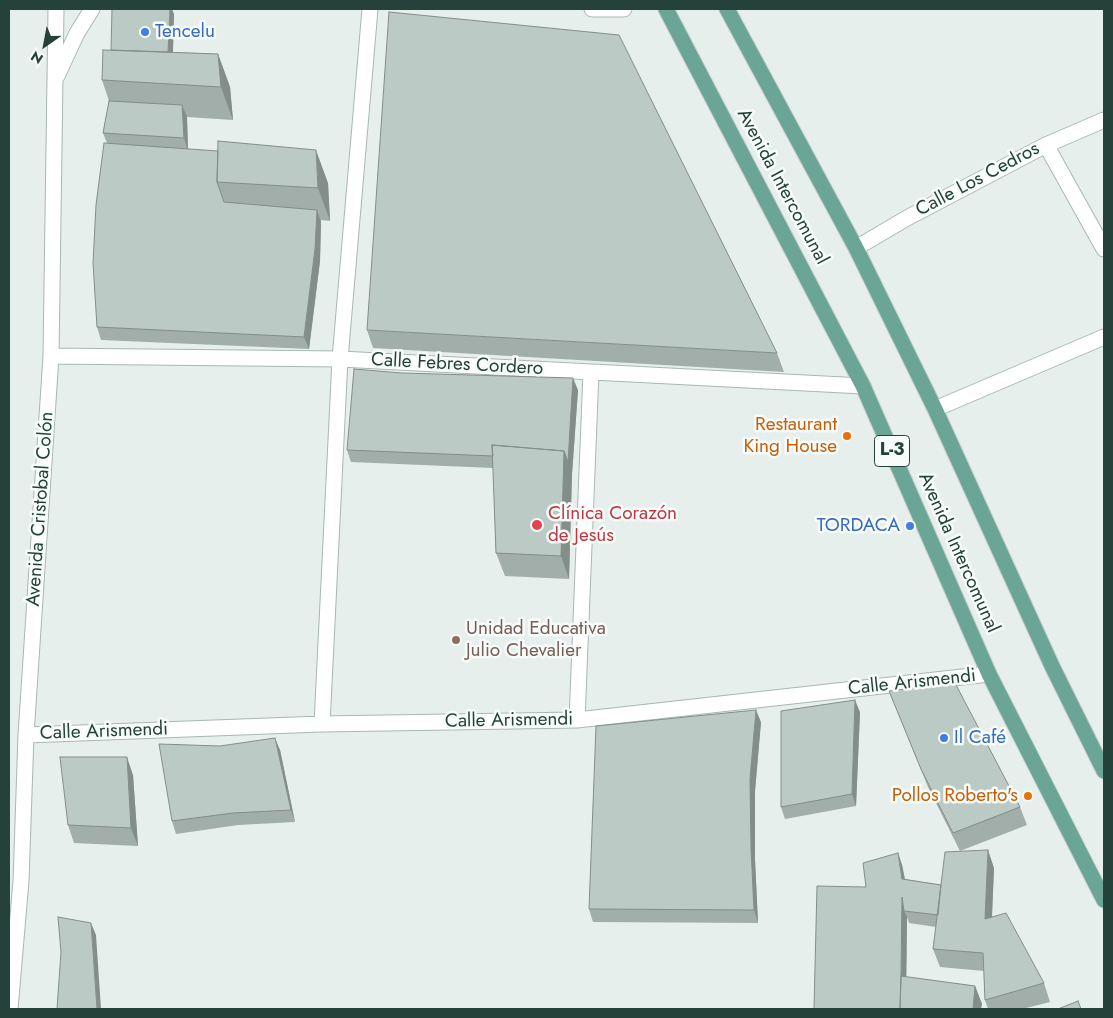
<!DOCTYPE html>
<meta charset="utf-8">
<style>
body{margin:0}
#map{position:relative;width:1113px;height:1018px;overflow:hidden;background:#e6efeb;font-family:Jost,sans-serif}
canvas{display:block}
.frame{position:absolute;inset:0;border:10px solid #24423a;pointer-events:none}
.north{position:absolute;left:20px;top:20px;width:50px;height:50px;-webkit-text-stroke:4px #f7fbf9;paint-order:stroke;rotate:213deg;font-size:14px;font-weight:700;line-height:20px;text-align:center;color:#24423a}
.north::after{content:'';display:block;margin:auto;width:18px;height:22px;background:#24423a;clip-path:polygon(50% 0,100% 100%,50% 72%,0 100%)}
</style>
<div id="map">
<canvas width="1113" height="1018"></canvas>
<div class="frame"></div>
<div class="north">N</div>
</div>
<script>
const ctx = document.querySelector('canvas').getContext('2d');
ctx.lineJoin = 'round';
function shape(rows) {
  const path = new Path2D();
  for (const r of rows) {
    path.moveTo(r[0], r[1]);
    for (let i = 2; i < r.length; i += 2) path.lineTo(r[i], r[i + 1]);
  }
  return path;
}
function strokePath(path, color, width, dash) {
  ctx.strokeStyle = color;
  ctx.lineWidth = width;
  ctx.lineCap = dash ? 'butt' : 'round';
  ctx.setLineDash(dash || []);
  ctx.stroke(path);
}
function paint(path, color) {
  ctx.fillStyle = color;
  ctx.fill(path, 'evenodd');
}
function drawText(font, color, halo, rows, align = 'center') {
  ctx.font = font + ' Jost,sans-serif';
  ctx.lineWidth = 5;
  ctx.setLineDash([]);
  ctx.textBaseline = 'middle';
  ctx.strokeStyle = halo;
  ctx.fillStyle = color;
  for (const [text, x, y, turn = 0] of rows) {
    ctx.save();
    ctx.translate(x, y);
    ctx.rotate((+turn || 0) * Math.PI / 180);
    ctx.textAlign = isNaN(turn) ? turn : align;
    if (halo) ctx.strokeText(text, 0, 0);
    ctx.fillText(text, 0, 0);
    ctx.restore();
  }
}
const minor = shape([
 [592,9,624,9],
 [57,76,77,33,92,9],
 [1046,145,1104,249],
 [856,248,907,218,1046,145,1104,120],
 [51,356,340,359,863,386],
 [935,409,1104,337],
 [577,720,591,372],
 [322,724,340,359,370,9],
 [26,735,322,724,577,720,989,674],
 [10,1009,21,881,26,735,51,356,56,9]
]);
const major = shape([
 [666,9,863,386,989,674,1104,900],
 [727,9,856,248,935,409,1052,666,1104,771]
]);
strokePath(minor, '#a8b8b2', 17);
strokePath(major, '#c2cac8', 17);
strokePath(minor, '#fff', 15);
strokePath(major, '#6aa596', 15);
paint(shape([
 [174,14,173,52,218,54,230,87,233,120,187,117,188,149,328,183,330,221,321,220,321,222,320,261,309,349,101,340,97,327,107,143,103,133,109,101,102,80,111,50],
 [367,330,777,353,784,372,373,348],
 [578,390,572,474,569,579,505,576,496,553,493,468,351,462,347,450],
 [889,691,1020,807,1027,825,960,851,928,787],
 [860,712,856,806,785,819,781,807],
 [761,722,755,791,755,860,758,923,593,922,589,909],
 [280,750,295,822,238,825,176,834,172,821],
 [133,775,138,846,74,843,68,825],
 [898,853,902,865,905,879,941,885,994,868,992,917,1044,983,1050,1002,1022,1009,988,1009,985,1000,984,971,940,967,933,949,936,927,909,923,907,917,906,977,975,986,982,1004,814,1009]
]), '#a1aea9');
paint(shape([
 [170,9,172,9,174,14,172,84,167,73],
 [218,54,230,87,233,120,221,87],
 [182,105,187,117,188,151,184,138],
 [316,150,328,183,330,221,318,188],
 [317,210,321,222,320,261,309,349,304,337],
 [573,378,578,390,572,474,569,579,561,556,564,451],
 [855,700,860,712,856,806,852,794],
 [756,710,761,722,755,791,755,860,758,923,754,910,751,848,750,779],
 [275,738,280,750,295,822,291,810],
 [127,757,133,775,138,846,131,828],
 [988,850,994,868,991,937,985,919],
 [898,853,902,865,907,891,902,879],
 [902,897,904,911,907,917,906,1009,901,1009],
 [91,923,96,935,101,1009,97,1009],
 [975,986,982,1004,981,1009,973,1009]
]), '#838d89');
const building = shape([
 [112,9,170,9,168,52,111,50,112,9],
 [389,12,619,35,777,353,367,330,389,12],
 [103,50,218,54,221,87,102,80,103,50],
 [109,101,182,105,184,138,103,133,109,101],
 [218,141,316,150,318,188,217,182,218,141],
 [104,143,218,151,217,182,224,202,317,210,315,249,304,337,97,327,93,263,96,205,104,143],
 [354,369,402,373,573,378,568,462,564,451,492,445,493,456,347,450,354,369],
 [492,445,564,451,561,556,496,553,492,445],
 [955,683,1020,807,953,833,921,769,889,691,955,683],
 [855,700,852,794,781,807,781,711,855,700],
 [756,710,750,779,751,848,754,910,589,909,596,726,756,710],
 [275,738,291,810,233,813,172,821,159,744,220,746,275,738],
 [60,757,127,757,131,828,68,825,60,757],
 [988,850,985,919,1006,913,1044,983,985,1000,983,953,933,949,945,852,988,850],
 [898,853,902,879,941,885,938,915,904,911,902,897,901,976,900,1009,814,1009,817,886,866,887,863,863,898,853],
 [58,917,91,923,97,1009,57,1009,61,952,58,917],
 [901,976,975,986,973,1009,900,1009,901,976],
 [1078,1001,1081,1009,1058,1009,1078,1001]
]);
paint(building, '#bbcac4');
strokePath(building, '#838d89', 1);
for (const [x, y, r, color] of [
 [145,32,5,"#3f7fe0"],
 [847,436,5,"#e8710a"],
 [537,525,6,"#e0444e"],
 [910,526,5,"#3f7fe0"],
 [456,640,5,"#8d6e63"],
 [944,738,5,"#3f7fe0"],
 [1028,796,5,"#e8710a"]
]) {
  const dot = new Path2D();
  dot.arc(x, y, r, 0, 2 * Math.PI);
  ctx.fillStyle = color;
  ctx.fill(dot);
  strokePath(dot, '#f7fbf9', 2);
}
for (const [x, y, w] of [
 [892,451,35]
]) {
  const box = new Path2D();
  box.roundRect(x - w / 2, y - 15.5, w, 31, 4);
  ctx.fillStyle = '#f7fbf9';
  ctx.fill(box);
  strokePath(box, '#24423a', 1);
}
drawText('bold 18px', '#24423a', null, [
 ["L-3",892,451]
]);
drawText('19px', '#366cbe', '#f7fbf9', [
 ["Tencelu",155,32],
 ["TORDACA",900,526,"right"],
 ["Il Café",954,738]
], 'left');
drawText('19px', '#24423a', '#f7fbf9', [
 ["Calle Los Cedros",978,180,-28],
 ["Avenida Intercomunal",782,187,62],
 ["Calle Febres Cordero",457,365,3],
 ["Avenida Cristobal Colón",41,509,-86],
 ["Avenida Intercomunal",958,553,66],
 ["Calle Arismendi",912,683,-6],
 ["Calle Arismendi",509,721,-1],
 ["Calle Arismendi",104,732,-2]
]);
drawText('19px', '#c56008', '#f7fbf9', [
 ["Restaurant",837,425],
 ["King House",837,447],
 ["Pollos Roberto's",1018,796]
], 'right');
drawText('19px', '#be3a42', '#f7fbf9', [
 ["Clínica Corazón",548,514],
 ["de Jesús",548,536]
], 'left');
drawText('19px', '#785e54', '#f7fbf9', [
 ["Unidad Educativa",466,629],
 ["Julio Chevalier",466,651]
], 'left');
</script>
